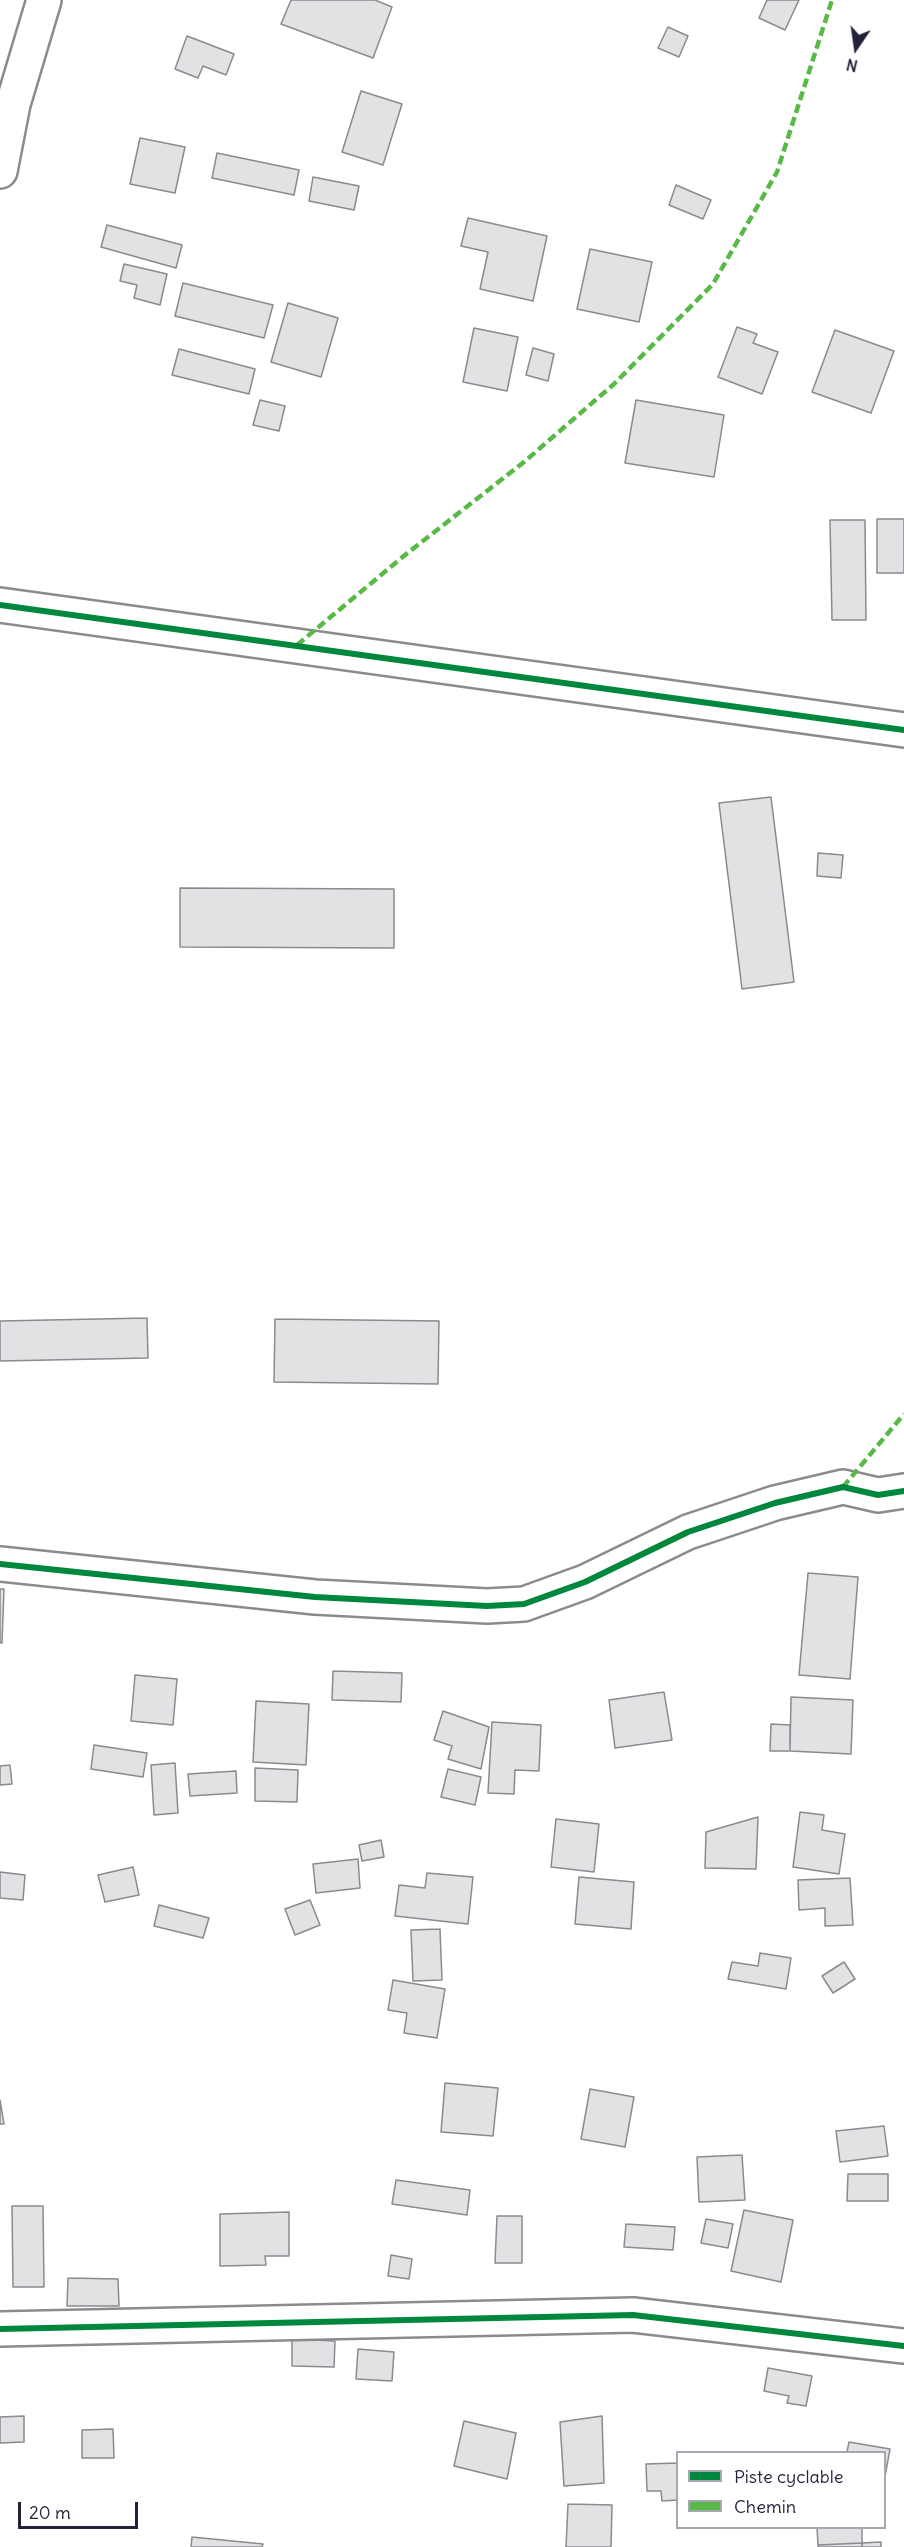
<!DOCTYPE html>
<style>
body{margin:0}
#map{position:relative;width:904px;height:2547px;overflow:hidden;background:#fff;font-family:Delius,sans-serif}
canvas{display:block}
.legend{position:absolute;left:676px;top:2451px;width:210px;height:78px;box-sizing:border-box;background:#fff;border:2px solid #a7a7b1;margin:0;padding:8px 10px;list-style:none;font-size:18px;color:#22223b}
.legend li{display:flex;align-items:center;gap:12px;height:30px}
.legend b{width:30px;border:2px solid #a7a7b1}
.north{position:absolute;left:826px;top:18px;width:60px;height:60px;-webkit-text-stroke:4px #fff;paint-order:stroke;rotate:193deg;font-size:16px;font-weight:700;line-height:24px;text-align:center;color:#22223b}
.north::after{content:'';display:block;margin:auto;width:21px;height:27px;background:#22223b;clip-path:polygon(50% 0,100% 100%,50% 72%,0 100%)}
.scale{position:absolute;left:18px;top:2502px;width:120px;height:27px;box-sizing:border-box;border:3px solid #22223b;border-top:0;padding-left:8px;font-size:18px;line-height:21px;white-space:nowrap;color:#22223b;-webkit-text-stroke:4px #fff;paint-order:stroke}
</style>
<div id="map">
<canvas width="904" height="2547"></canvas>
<ul class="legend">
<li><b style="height:8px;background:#00873e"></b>Piste cyclable</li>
<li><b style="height:8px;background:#58b947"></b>Chemin</li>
</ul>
<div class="north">N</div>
<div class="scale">20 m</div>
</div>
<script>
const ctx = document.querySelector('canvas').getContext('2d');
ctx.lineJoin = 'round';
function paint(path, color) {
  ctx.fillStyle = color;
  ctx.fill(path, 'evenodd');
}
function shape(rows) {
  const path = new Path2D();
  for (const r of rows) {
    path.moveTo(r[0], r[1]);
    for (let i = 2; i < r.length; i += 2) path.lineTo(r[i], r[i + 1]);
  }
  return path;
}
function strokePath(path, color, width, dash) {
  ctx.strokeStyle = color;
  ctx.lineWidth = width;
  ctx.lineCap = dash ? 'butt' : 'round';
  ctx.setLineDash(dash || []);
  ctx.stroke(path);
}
const building = shape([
 [291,0,375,0,392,7,373,58,281,24,291,0],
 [767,0,799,0,785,30,759,18,767,0],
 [668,27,688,36,679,57,658,48,668,27],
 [187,36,234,54,226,75,203,66,198,78,175,69,187,36],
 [361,91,402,104,383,165,342,152,361,91],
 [140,138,185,147,175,193,130,184,140,138],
 [217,153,299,170,294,195,212,178,217,153],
 [313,177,359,186,354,210,309,201,313,177],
 [676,185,711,200,703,219,669,205,676,185],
 [468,218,547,236,533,301,480,289,488,252,461,246,468,218],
 [107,225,182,245,176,268,101,247,107,225],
 [590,249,652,262,639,322,577,309,590,249],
 [124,264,167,274,160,305,134,298,137,285,120,281,124,264],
 [183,283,273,305,264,338,175,316,183,283],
 [288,303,338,318,321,377,271,362,288,303],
 [737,327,757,334,753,343,778,352,762,394,718,377,737,327],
 [474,328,518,337,507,391,463,382,474,328],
 [835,330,894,351,871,413,812,392,835,330],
 [533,348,554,354,548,381,526,375,533,348],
 [179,349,255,369,249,394,172,375,179,349],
 [260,400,285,406,279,431,253,425,260,400],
 [636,400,724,415,714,477,625,463,636,400],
 [877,519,904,519,904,573,877,573,877,519],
 [830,520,865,520,866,620,832,620,830,520],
 [771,797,794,982,742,989,719,803,771,797],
 [818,853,843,855,841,878,817,876,818,853],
 [180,888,394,889,394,948,180,947,180,888],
 [147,1318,148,1358,0,1361,0,1321,147,1318],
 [275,1319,439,1321,438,1384,274,1382,275,1319],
 [808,1573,858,1577,850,1679,799,1675,808,1573],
 [0,1589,4,1589,2,1643,0,1643,0,1589],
 [333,1671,402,1673,401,1702,332,1700,333,1671],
 [135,1675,177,1679,173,1725,131,1721,135,1675],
 [664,1692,672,1740,615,1748,609,1700,664,1692],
 [791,1697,853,1700,851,1754,790,1751,791,1697],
 [256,1701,309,1704,306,1765,253,1762,256,1701],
 [443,1711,489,1727,481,1769,448,1759,452,1746,434,1740,443,1711],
 [492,1722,541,1725,539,1771,515,1770,514,1794,488,1793,492,1722],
 [771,1724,790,1725,790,1751,770,1751,771,1724],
 [94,1745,147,1753,143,1777,91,1769,94,1745],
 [175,1763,178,1813,154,1815,151,1765,175,1763],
 [10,1765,12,1784,0,1785,0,1766,10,1765],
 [255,1768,298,1770,297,1802,255,1801,255,1768],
 [448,1769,481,1777,475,1805,441,1797,448,1769],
 [236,1771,237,1793,190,1796,188,1774,236,1771],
 [800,1812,824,1815,822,1830,845,1834,839,1874,793,1867,800,1812],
 [758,1817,756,1869,705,1868,706,1832,758,1817],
 [556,1819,599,1824,594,1872,551,1867,556,1819],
 [381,1840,384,1857,362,1861,359,1845,381,1840],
 [358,1859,360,1888,316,1893,313,1864,358,1859],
 [133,1867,139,1895,105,1902,98,1875,133,1867],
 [0,1872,25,1875,23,1900,0,1898,0,1872],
 [427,1873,473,1877,468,1924,395,1916,399,1885,425,1888,427,1873],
 [579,1877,634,1882,631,1929,575,1924,579,1877],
 [850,1878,853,1925,825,1926,825,1908,799,1910,798,1880,850,1878],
 [310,1900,320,1925,295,1935,285,1909,310,1900],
 [159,1905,209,1918,203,1938,154,1926,159,1905],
 [440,1929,442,1980,413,1981,411,1930,440,1929],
 [760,1953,791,1958,786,1989,728,1979,732,1962,758,1966,760,1953],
 [844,1962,855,1979,833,1993,822,1976,844,1962],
 [393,1980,445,1989,437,2038,404,2033,407,2013,388,2010,393,1980],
 [445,2083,498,2088,493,2136,441,2132,445,2083],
 [590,2089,634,2097,625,2147,581,2139,590,2089],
 [0,2100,4,2124,0,2124,0,2100],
 [884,2126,888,2156,840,2162,836,2131,884,2126],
 [742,2155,745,2200,699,2202,697,2157,742,2155],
 [848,2174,888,2174,888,2201,847,2201,848,2174],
 [396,2180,470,2190,467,2215,392,2204,396,2180],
 [12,2206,43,2206,44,2287,13,2287,12,2206],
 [744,2210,793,2220,781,2282,731,2271,744,2210],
 [289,2212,289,2256,265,2256,266,2265,220,2266,220,2214,289,2212],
 [497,2216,522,2216,522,2263,495,2263,497,2216],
 [706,2219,733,2224,728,2248,701,2243,706,2219],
 [626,2224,675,2227,673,2250,624,2247,626,2224],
 [391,2255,412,2259,409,2279,388,2276,391,2255],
 [68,2278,118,2279,119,2306,67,2306,68,2278],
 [292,2339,335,2341,334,2367,292,2366,292,2339],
 [358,2349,394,2352,392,2381,356,2379,358,2349],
 [768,2368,812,2376,806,2406,787,2403,789,2396,764,2391,768,2368],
 [24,2416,24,2442,0,2443,0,2417,24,2416],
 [602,2416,604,2483,564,2486,560,2422,602,2416],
 [464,2421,516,2433,507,2479,454,2466,464,2421],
 [113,2429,114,2458,82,2458,82,2430,113,2429],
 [849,2442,890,2449,884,2482,884,2452,847,2452,849,2442],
 [678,2463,678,2500,662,2501,661,2491,647,2491,646,2464,678,2463],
 [568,2504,612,2505,611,2547,566,2547,568,2504],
 [817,2528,862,2528,862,2543,818,2545,817,2528],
 [192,2537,263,2544,262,2547,191,2547,192,2537],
 [881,2542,881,2547,862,2547,862,2543,881,2542],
 [862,2543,862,2547,818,2547,818,2545,862,2543]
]);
paint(building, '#e2e2e4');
strokePath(building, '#8a8a8f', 1.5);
const minor = shape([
 [0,171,13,104,44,0],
 [0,605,904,730],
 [0,1564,315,1597,487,1606,524,1604,585,1582,688,1532,775,1503,843,1487,878,1495,904,1491],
 [0,2329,633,2315,904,2346]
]);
strokePath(minor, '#8a8a8f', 38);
strokePath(minor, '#fff', 33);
strokePath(shape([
 [297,645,405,555,524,462,614,384,713,284,777,172,832,0],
 [843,1487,904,1414]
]), '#58b947', 4.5, [9, 4.5]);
strokePath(shape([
 [0,605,904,730],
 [0,1564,315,1597,487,1606,524,1604,585,1582,688,1532,775,1503,843,1487,878,1495,904,1491],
 [0,2329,633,2315,904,2346]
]), '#00873e', 6);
</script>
